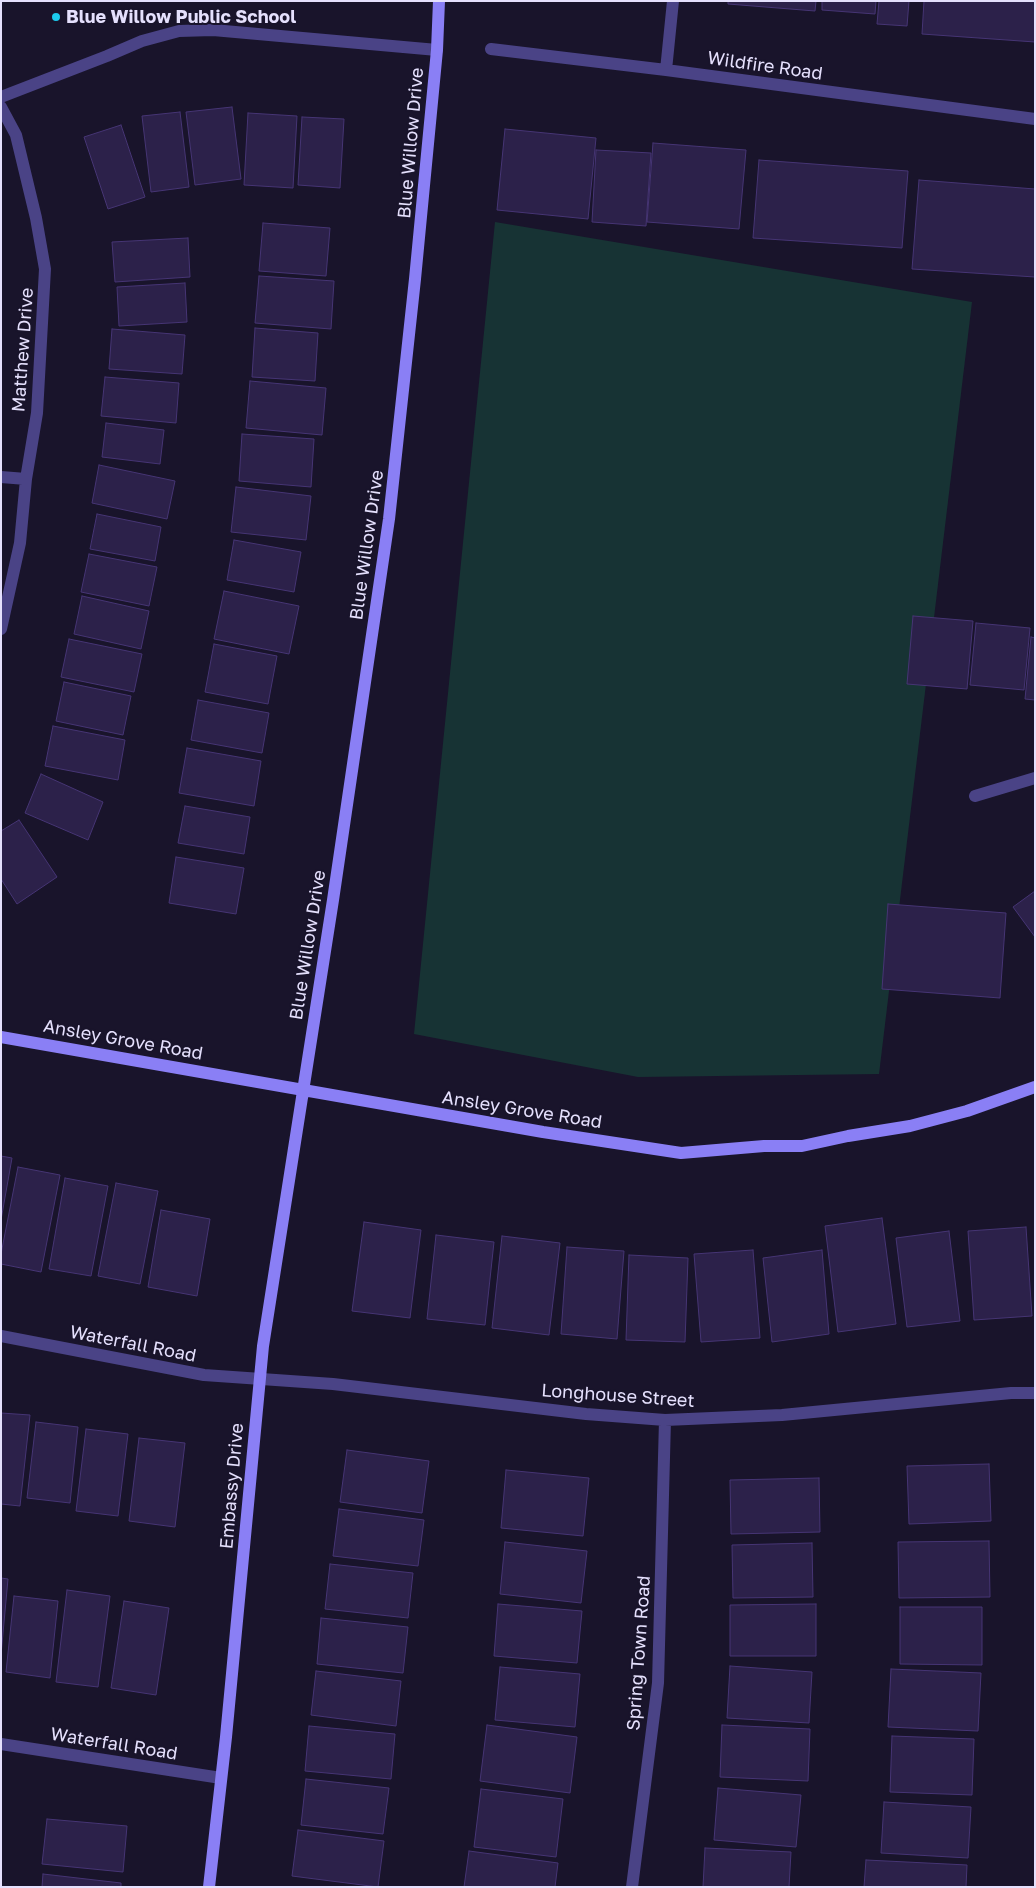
<!DOCTYPE html>
<style>
body{margin:0}
#map{position:relative;width:1036px;height:1888px;overflow:hidden;background:#19142b;font-family:"Golos Text",sans-serif}
canvas{display:block}
.frame{position:absolute;inset:0;border:2px solid #e5e0fd;pointer-events:none}
</style>
<div id="map">
<canvas width="1036" height="1888"></canvas>
<div class="frame"></div>
</div>
<script>
const ctx = document.querySelector('canvas').getContext('2d');
ctx.lineJoin = 'round';
function paint(path, color) {
  ctx.fillStyle = color;
  ctx.fill(path, 'evenodd');
}
function shape(rows) {
  const path = new Path2D();
  for (const r of rows) {
    path.moveTo(r[0], r[1]);
    for (let i = 2; i < r.length; i += 2) path.lineTo(r[i], r[i + 1]);
  }
  return path;
}
function strokePath(path, color, width, dash) {
  ctx.strokeStyle = color;
  ctx.lineWidth = width;
  ctx.lineCap = dash ? 'butt' : 'round';
  ctx.setLineDash(dash || []);
  ctx.stroke(path);
}
function drawText(font, color, halo, rows, align = 'center') {
  ctx.font = font + ' "Golos Text",sans-serif';
  ctx.lineWidth = 4;
  ctx.setLineDash([]);
  ctx.textBaseline = 'middle';
  ctx.strokeStyle = halo;
  ctx.fillStyle = color;
  for (const [text, x, y, turn = 0] of rows) {
    ctx.save();
    ctx.translate(x, y);
    ctx.rotate((+turn || 0) * Math.PI / 180);
    ctx.textAlign = isNaN(turn) ? turn : align;
    if (halo) ctx.strokeText(text, 0, 0);
    ctx.fillText(text, 0, 0);
    ctx.restore();
  }
}
paint(shape([
 [495,222,972,302,879,1074,638,1077,414,1034]
]), '#173334');
const building = shape([
 [728,1,816,1,815,11,728,4,728,1],
 [822,1,876,1,875,14,822,10,822,1],
 [879,1,909,1,907,26,877,24,879,1],
 [924,1,1035,1,1035,42,922,34,924,1],
 [232,107,241,179,195,185,186,112,232,107],
 [180,112,189,187,151,192,142,116,180,112],
 [248,113,297,116,293,188,244,185,248,113],
 [302,117,344,119,340,188,298,185,302,117],
 [121,125,145,197,108,209,84,137,121,125],
 [505,129,596,138,588,219,497,210,505,129],
 [653,143,746,150,739,229,647,222,653,143],
 [596,150,651,153,646,226,592,222,596,150],
 [759,160,908,171,902,248,753,238,759,160],
 [919,180,1035,189,1035,277,912,269,919,180],
 [263,223,330,228,326,276,259,271,263,223],
 [188,238,190,277,115,282,112,242,188,238],
 [259,276,334,281,331,329,255,323,259,276],
 [185,283,187,322,119,326,117,287,185,283],
 [255,328,318,333,315,381,252,377,255,328],
 [112,329,185,335,182,374,109,369,112,329],
 [105,377,179,383,176,423,101,416,105,377],
 [250,381,326,388,322,435,246,428,250,381],
 [106,423,164,430,160,464,102,457,106,423],
 [242,434,314,439,311,487,239,481,242,434],
 [99,465,175,481,167,519,92,503,99,465],
 [236,487,311,496,306,540,231,532,236,487],
 [97,514,161,527,155,561,90,549,97,514],
 [234,540,301,552,294,592,227,580,234,540],
 [89,554,157,567,149,606,81,592,89,554],
 [224,591,299,606,289,654,214,639,224,591],
 [82,596,149,611,141,649,74,634,82,596],
 [913,616,973,621,967,689,907,684,913,616],
 [976,623,1030,628,1024,690,970,685,976,623],
 [1031,637,1035,638,1035,700,1025,699,1031,637],
 [69,639,142,654,134,692,61,677,69,639],
 [214,644,277,656,268,704,205,692,214,644],
 [64,682,131,696,123,735,56,721,64,682],
 [198,700,269,713,262,753,191,740,198,700],
 [53,726,125,740,118,780,45,766,53,726],
 [187,748,261,761,254,806,179,793,187,748],
 [41,774,103,802,88,840,25,813,41,774],
 [185,806,250,817,244,854,178,843,185,806],
 [19,820,57,877,17,904,1,879,1,831,19,820],
 [176,857,244,868,236,914,169,903,176,857],
 [1035,891,1035,937,1013,907,1035,891],
 [888,904,1006,913,1000,998,882,989,888,904],
 [1,1156,12,1158,1,1220,1,1156],
 [18,1167,60,1175,41,1272,1,1264,1,1254,18,1167],
 [65,1178,108,1186,91,1276,49,1269,65,1178],
 [116,1183,158,1191,140,1284,98,1276,116,1183],
 [161,1210,210,1219,197,1296,148,1287,161,1210],
 [882,1218,896,1324,838,1332,825,1226,882,1218],
 [364,1222,421,1230,410,1318,352,1311,364,1222],
 [1026,1227,1032,1316,974,1320,968,1231,1026,1227],
 [949,1231,960,1321,907,1327,896,1238,949,1231],
 [436,1235,494,1242,485,1325,427,1319,436,1235],
 [502,1236,560,1243,549,1335,492,1328,502,1236],
 [567,1247,624,1251,617,1339,561,1334,567,1247],
 [753,1250,760,1338,701,1342,694,1254,753,1250],
 [822,1250,829,1334,772,1342,763,1258,822,1250],
 [629,1255,688,1258,685,1342,626,1340,629,1255],
 [1,1413,30,1415,20,1506,1,1504,1,1413],
 [36,1422,78,1427,70,1503,27,1498,36,1422],
 [86,1429,128,1434,118,1516,76,1511,86,1429],
 [139,1438,185,1443,175,1527,129,1521,139,1438],
 [347,1450,429,1461,422,1513,340,1502,347,1450],
 [989,1464,991,1521,909,1524,907,1466,989,1464],
 [506,1470,589,1478,583,1536,501,1528,506,1470],
 [819,1478,820,1532,731,1534,730,1480,819,1478],
 [339,1509,424,1520,418,1566,333,1556,339,1509],
 [989,1541,990,1597,899,1598,898,1542,989,1541],
 [505,1542,587,1551,581,1603,500,1594,505,1542],
 [812,1543,813,1597,733,1598,732,1545,812,1543],
 [330,1564,413,1573,408,1618,325,1609,330,1564],
 [1,1578,8,1579,1,1655,1,1578],
 [67,1590,110,1596,98,1687,56,1682,67,1590],
 [14,1596,58,1601,50,1678,6,1672,14,1596],
 [124,1601,169,1608,156,1695,111,1688,124,1601],
 [498,1604,582,1611,577,1663,494,1656,498,1604],
 [816,1604,816,1656,730,1656,730,1605,816,1604],
 [900,1607,982,1607,982,1665,900,1664,900,1607],
 [321,1618,408,1627,403,1673,317,1664,321,1618],
 [730,1666,812,1672,809,1723,727,1718,730,1666],
 [500,1667,580,1674,575,1727,495,1720,500,1667],
 [891,1669,981,1673,978,1731,888,1727,891,1669],
 [316,1671,401,1681,396,1726,311,1715,316,1671],
 [487,1725,577,1737,570,1793,480,1781,487,1725],
 [722,1725,810,1729,808,1781,720,1777,722,1725],
 [309,1726,395,1734,391,1779,305,1771,309,1726],
 [892,1736,974,1739,972,1795,890,1792,892,1736],
 [306,1779,389,1788,383,1834,301,1825,306,1779],
 [718,1788,801,1795,796,1847,714,1840,718,1788],
 [481,1789,563,1799,556,1857,474,1847,481,1789],
 [884,1802,971,1807,968,1858,881,1853,884,1802],
 [47,1819,127,1826,123,1872,42,1864,47,1819],
 [298,1830,384,1841,378,1887,292,1876,298,1830],
 [705,1848,791,1852,789,1887,703,1887,705,1848],
 [469,1851,558,1863,555,1887,464,1887,469,1851],
 [866,1860,967,1865,966,1887,864,1887,866,1860],
 [43,1874,121,1883,121,1887,42,1887,43,1874]
]);
paint(building, '#2c214a');
strokePath(building, '#463574', 1);
strokePath(shape([
 [491,49,666,70,1035,119],
 [666,70,673,1],
 [1,97,107,56,142,41,179,31,213,30,437,50],
 [1,107,16,135,36,218,45,269,37,413,26,479,20,543,1,629],
 [1,477,26,479],
 [975,796,1035,778],
 [1,1336,204,1375,333,1384,586,1414,665,1420,782,1415,1011,1393,1035,1393],
 [1,1744,221,1778],
 [632,1887,658,1683,665,1420]
]), '#4a4386', 12);
strokePath(shape([
 [1,1037,543,1132,681,1153,764,1146,802,1146,848,1136,910,1126,967,1111,1035,1087],
 [209,1887,226,1737,263,1346,333,900,389,519,415,279,437,50,439,1]
]), '#8a7ff5', 12);
for (const [x, y, r, color] of [
 [56,17,5,"#1ccaed"]
]) {
  const dot = new Path2D();
  dot.arc(x, y, r, 0, 2 * Math.PI);
  ctx.fillStyle = color;
  ctx.fill(dot);
  strokePath(dot, '#19142b', 2);
}
drawText('bold 18px', '#e5e0fd', '#19142b', [
 ["Blue Willow Public School",66,17]
], 'left');
drawText('18px', '#e5e0fd', '#19142b', [
 ["Wildfire Road",765,66,8],
 ["Blue Willow Drive",411,143,-85],
 ["Matthew Drive",23,350,-86],
 ["Blue Willow Drive",367,545,-82],
 ["Blue Willow Drive",308,945,-81],
 ["Ansley Grove Road",123,1040,10],
 ["Ansley Grove Road",522,1110,9],
 ["Waterfall Road",133,1344,11],
 ["Longhouse Street",618,1396,4],
 ["Embassy Drive",232,1486,-85],
 ["Spring Town Road",639,1653,-86],
 ["Waterfall Road",114,1744,9]
]);
</script>
